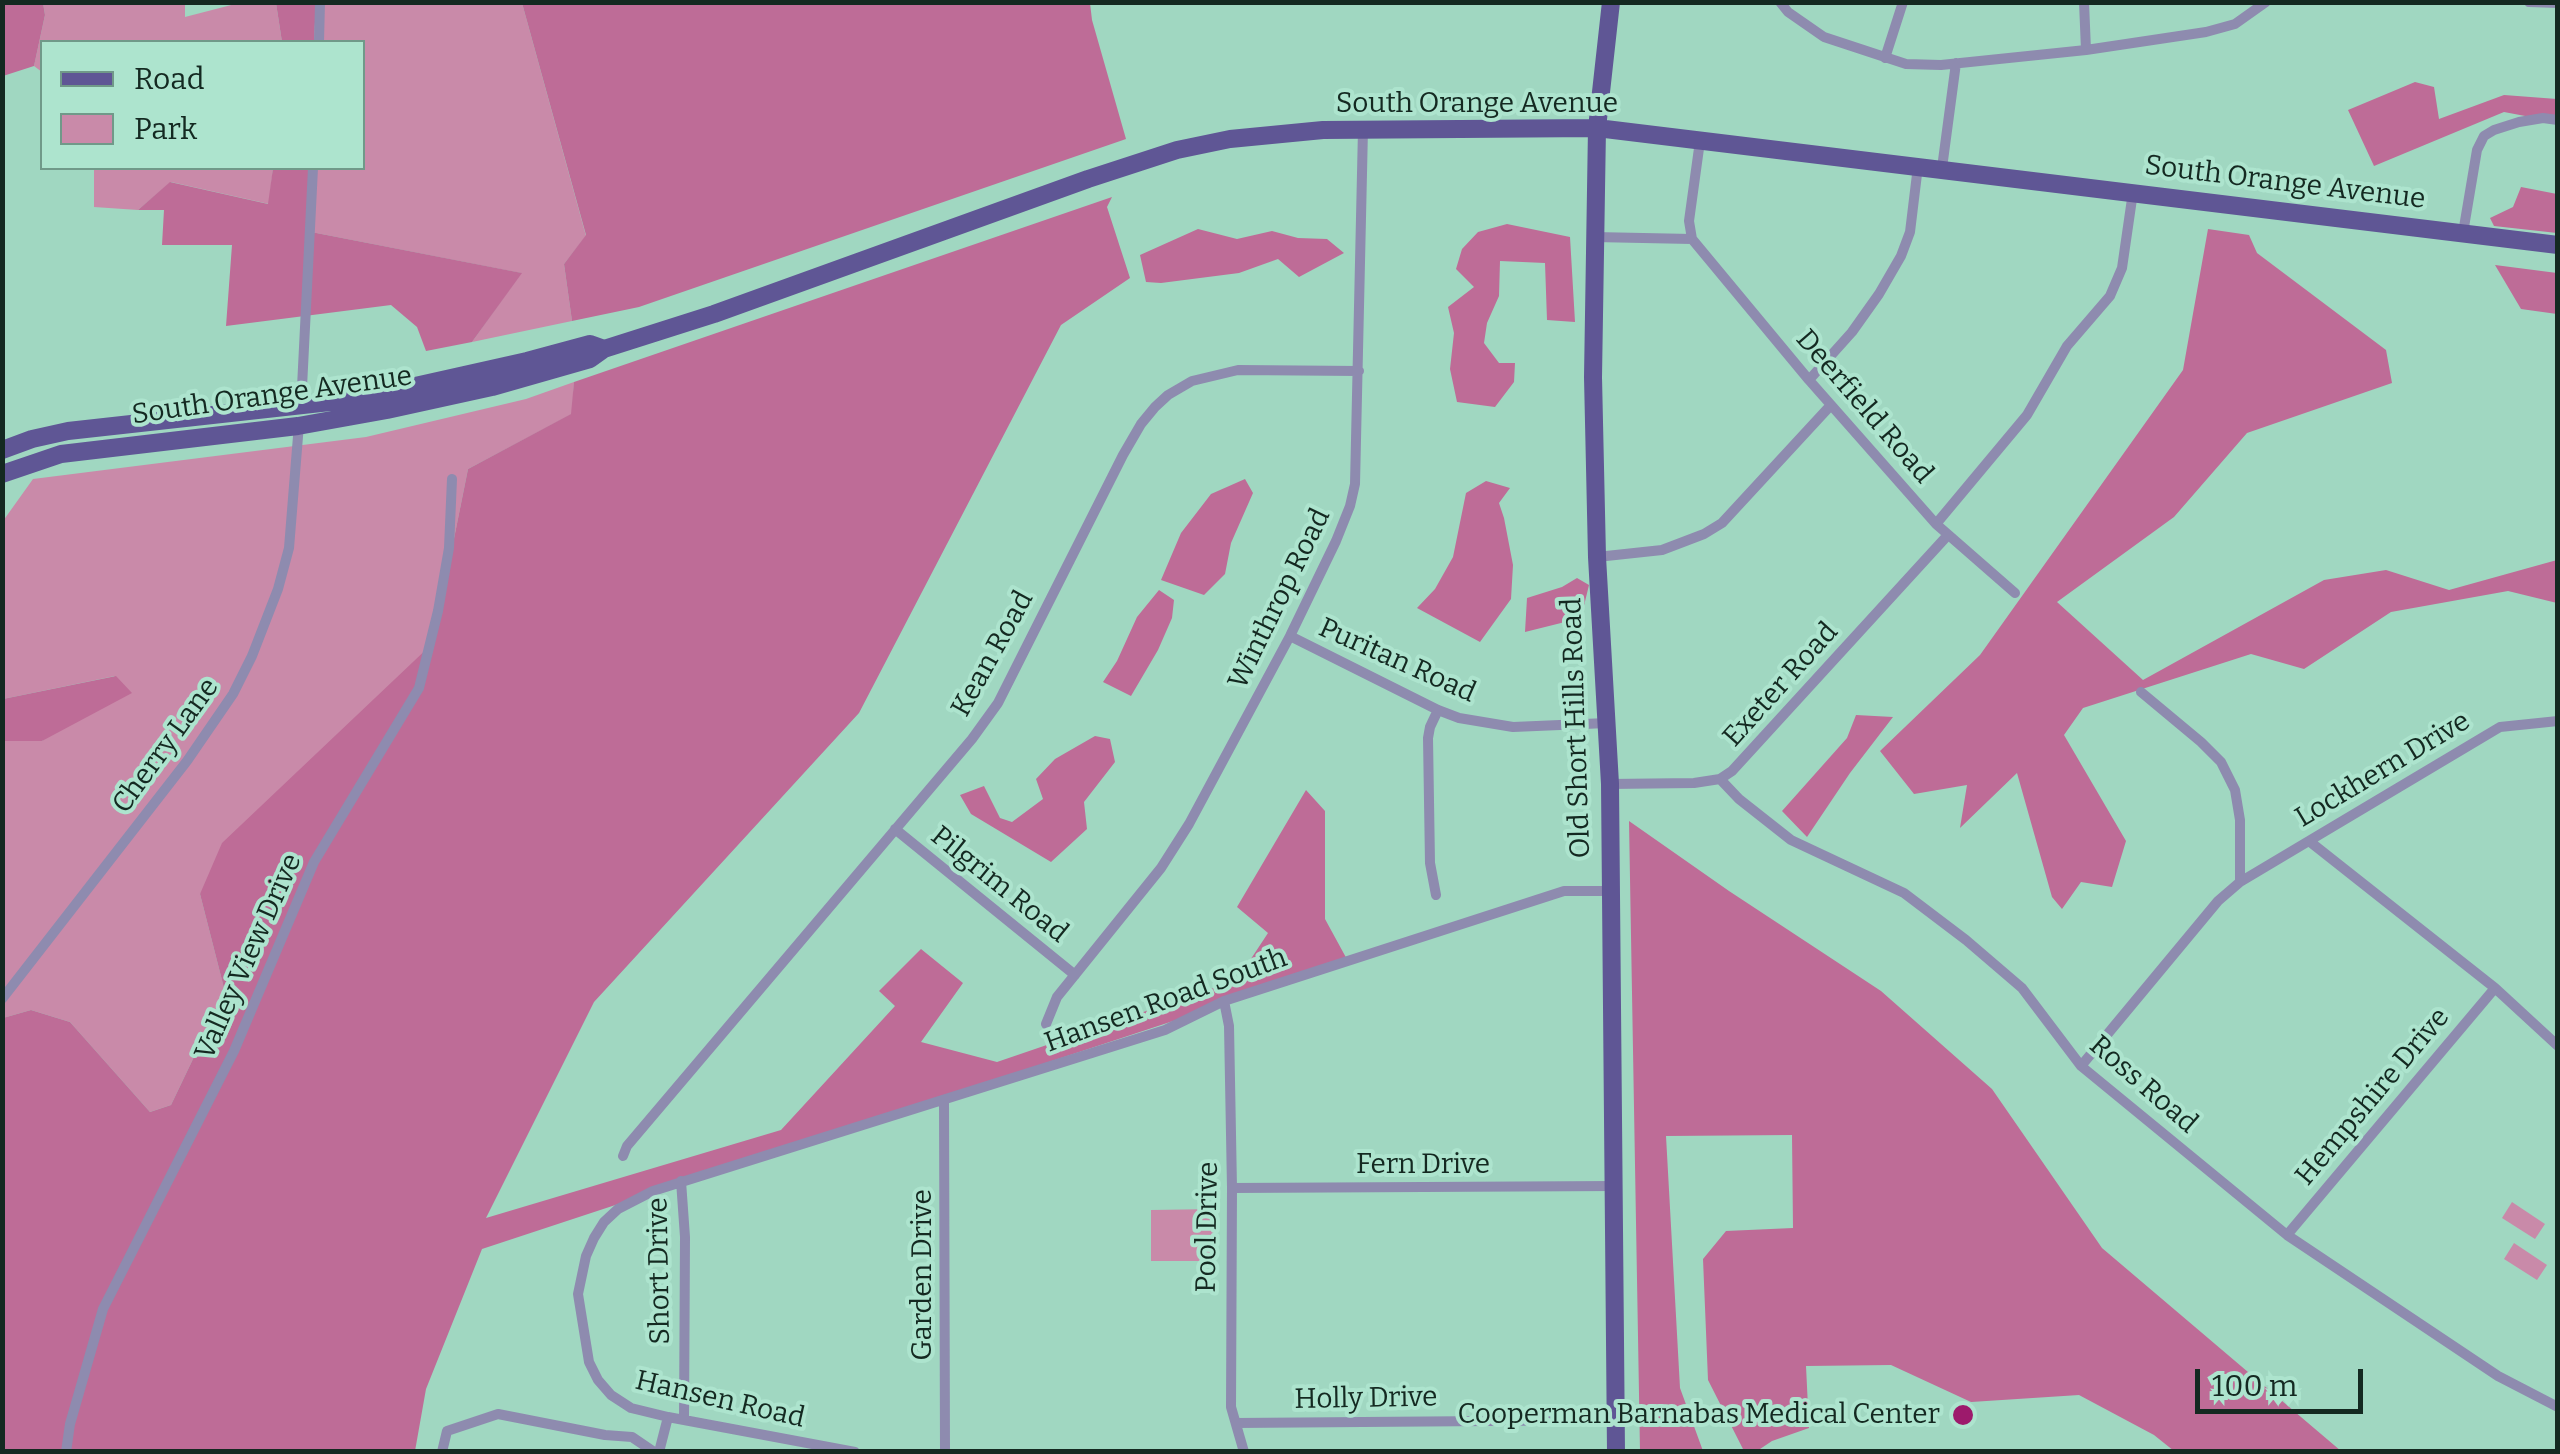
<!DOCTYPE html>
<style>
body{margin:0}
#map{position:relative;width:2560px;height:1454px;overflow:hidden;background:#a0d7c1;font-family:Bitter,serif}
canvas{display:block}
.frame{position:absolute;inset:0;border:5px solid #142921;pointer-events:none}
.legend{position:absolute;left:40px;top:40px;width:325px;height:130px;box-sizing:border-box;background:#ade4ce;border:2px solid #709989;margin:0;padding:12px 18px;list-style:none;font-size:30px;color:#142921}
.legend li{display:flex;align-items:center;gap:20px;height:50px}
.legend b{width:50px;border:2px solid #709989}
.scale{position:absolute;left:2195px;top:1369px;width:168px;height:45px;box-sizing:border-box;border:5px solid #142921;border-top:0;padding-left:12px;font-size:30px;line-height:35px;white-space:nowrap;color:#142921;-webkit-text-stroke:8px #ade4ce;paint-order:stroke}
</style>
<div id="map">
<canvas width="2560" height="1454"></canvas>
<div class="frame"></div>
<ul class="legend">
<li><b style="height:12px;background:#5f5695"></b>Road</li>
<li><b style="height:28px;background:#c98aa9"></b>Park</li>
</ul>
<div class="scale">100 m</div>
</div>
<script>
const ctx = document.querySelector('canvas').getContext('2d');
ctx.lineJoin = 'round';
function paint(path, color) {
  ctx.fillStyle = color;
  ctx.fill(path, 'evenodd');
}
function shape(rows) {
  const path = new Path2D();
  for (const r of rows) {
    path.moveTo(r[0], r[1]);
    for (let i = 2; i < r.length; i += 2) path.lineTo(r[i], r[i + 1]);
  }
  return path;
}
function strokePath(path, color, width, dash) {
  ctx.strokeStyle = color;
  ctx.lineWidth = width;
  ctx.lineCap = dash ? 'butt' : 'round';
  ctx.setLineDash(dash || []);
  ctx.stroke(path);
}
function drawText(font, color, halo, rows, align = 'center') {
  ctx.font = font + ' Bitter,serif';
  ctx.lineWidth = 8;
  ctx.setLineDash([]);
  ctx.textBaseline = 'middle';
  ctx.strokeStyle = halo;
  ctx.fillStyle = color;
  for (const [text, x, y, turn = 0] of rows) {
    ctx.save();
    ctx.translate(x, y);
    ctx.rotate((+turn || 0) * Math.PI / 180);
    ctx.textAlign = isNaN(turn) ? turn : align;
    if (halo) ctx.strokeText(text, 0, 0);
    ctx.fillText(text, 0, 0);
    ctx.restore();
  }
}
paint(shape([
 [43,3,185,3,185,17,239,3,276,3,282,42,42,42,42,72,34,66,45,15],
 [316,3,522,3,586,236,564,264,572,321,472,342,521,273,306,231,309,168,362,168,362,42,314,42],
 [94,168,273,168,269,204,171,182,138,210,94,207],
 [574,382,572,414,468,469,433,643,200,894,225,992,171,1105,150,1112,70,1022,31,1010,3,1018,3,741,42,741,115,676,3,699,3,521,33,479,366,437,526,399],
 [2512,1202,2545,1224,2535,1239,2502,1218],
 [1215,1209,1213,1261,1151,1261,1151,1210],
 [2514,1243,2547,1265,2537,1280,2504,1259]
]), '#c98aa9');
paint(shape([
 [3,2,43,3,45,15,34,66,3,76],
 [276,3,316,3,314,42,282,42],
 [522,3,1090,3,1092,20,1126,139,639,307,572,321,564,264,586,235],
 [2415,82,2434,87,2439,119,2504,95,2557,99,2557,122,2504,112,2374,166,2348,110],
 [273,168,309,168,306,231,522,273,472,342,426,351,417,327,391,305,226,326,232,245,162,245,164,210,138,210,170,182,268,204],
 [2521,187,2557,194,2557,233,2494,226,2490,218,2513,207],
 [1112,197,1107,207,1130,278,1061,325,859,713,594,1002,486,1218,781,1130,895,1006,879,991,921,949,963,983,921,1042,997,1062,1237,980,1268,933,1237,907,1306,790,1325,811,1325,919,1349,963,482,1249,426,1389,415,1451,3,1452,3,1018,31,1010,70,1022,150,1112,171,1105,225,992,200,894,222,843,433,643,468,469,571,414,574,382],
 [1507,224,1570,237,1575,322,1547,320,1545,263,1500,261,1499,296,1487,323,1484,343,1499,363,1515,363,1514,382,1495,407,1457,402,1450,369,1454,333,1448,307,1474,287,1456,269,1462,249,1478,232],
 [1198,229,1237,239,1272,231,1298,238,1327,239,1344,253,1299,277,1278,259,1239,273,1161,283,1146,282,1140,255],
 [2208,229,2249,235,2257,253,2386,350,2392,383,2247,433,2174,517,2057,602,2143,680,2324,580,2386,570,2449,590,2557,560,2557,603,2508,591,2391,612,2304,669,2251,654,2083,708,2064,735,2126,841,2112,887,2081,882,2062,909,2052,897,2017,773,1960,828,1967,785,1914,794,1880,751,1980,655,2183,370],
 [2495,265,2557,273,2557,314,2521,309],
 [1245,479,1253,493,1231,543,1225,574,1204,595,1161,580,1181,533,1211,494],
 [1486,481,1510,488,1499,503,1504,518,1513,565,1511,599,1480,642,1417,608,1435,589,1453,557,1466,493],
 [1577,578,1589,585,1581,618,1525,632,1527,598,1562,587],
 [1159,590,1174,600,1172,618,1158,650,1131,696,1103,682,1117,661,1137,617],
 [116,676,132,693,42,741,3,741,3,699],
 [1856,715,1893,717,1850,773,1807,837,1782,811,1847,738],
 [1095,736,1110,739,1115,762,1084,802,1087,829,1051,862,971,814,960,795,984,786,1000,818,1012,822,1043,799,1036,779,1055,759],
 [1629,821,1729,891,1881,991,1992,1089,2102,1248,2341,1451,2174,1451,2154,1435,2079,1395,1971,1402,1891,1365,1806,1366,1809,1428,1772,1441,1757,1451,1744,1451,1708,1380,1703,1259,1726,1231,1793,1228,1792,1135,1666,1136,1680,1388,1703,1451,1640,1451]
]), '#be6c97');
strokePath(shape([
 [1780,2,1788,12,1824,37,1906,64,1941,65,2086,50,2206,32,2235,24,2266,2],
 [2084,2,2086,50],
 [2529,2,2558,3],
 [319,42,320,2],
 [1885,58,1903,2],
 [1700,141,1689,221,1692,239,1809,380,1936,524,2015,593],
 [1942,168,1956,63],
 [2463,233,2477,150,2484,136,2494,130,2519,122,2543,118,2558,120],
 [1594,237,1692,239],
 [1809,380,1852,332,1879,294,1901,256,1910,232,1918,166],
 [301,407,313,168],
 [1936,524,2027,415,2067,346,2110,296,2122,268,2133,192],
 [1597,557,1662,550,1704,534,1722,523,1831,405],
 [1290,636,1438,710,1459,718,1513,727,1607,723],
 [1720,779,1739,799,1791,840,1904,893,1966,940,2022,988,2081,1066,2287,1235,2498,1376,2558,1407],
 [1610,784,1694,783,1720,779,1732,771,1947,536],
 [895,829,1075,975],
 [2309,841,2495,988,2558,1046],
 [2240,882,2500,727,2558,721],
 [1436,895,1430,863,1428,738,1430,727,1438,710],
 [2,999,187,761,233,694,252,656,278,589,289,548,299,424],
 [1224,1001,1229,1026,1232,1188,1231,1407,1244,1452],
 [1046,1024,1057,997,1161,868,1189,824,1290,636,1336,541,1350,506,1355,484,1363,129],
 [2081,1066,2218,901,2240,882,2240,820,2235,790,2221,762,2201,742,2141,692],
 [944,1100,945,1452],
 [623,1156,627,1146,972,739,998,703,1123,455,1141,424,1155,407,1168,395,1192,381,1238,370,1359,371],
 [681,1181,685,1237,684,1420],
 [1232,1188,1615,1186],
 [2287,1235,2495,988],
 [1236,1423,1616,1420],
 [66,1452,70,1424,103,1309,234,1051,314,862,419,688,438,611,449,548,452,479],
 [442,1452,447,1431,498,1414,605,1435,632,1437,654,1452],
 [659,1452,668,1417],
 [855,1452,668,1417,631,1408,611,1395,598,1380,589,1362,578,1294,586,1256,594,1238,604,1222,618,1209,653,1191,1165,1030,1224,1001,1564,891,1610,891]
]), '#8e8baf', 10);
strokePath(shape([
 [1611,2,1597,128,1593,377,1597,557,1610,784,1616,1452],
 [2,450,32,439,68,431,357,399,527,361,590,344,604,349],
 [2,474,61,454,298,426,387,410,492,387,590,359,604,349,714,314,1088,179,1177,150,1230,139,1323,130,1597,128,2558,245]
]), '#5f5695', 18);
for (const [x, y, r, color] of [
 [1963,1415,12,"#9d1a6c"]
]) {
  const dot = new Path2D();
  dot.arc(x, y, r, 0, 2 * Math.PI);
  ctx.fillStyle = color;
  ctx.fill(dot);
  strokePath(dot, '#ade4ce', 4);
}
drawText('28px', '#142921', '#ade4ce', [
 ["South Orange Avenue",1477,104],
 ["South Orange Avenue",2285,183,7],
 ["South Orange Avenue",272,396,-8],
 ["Deerfield Road",1864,407,49],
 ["Winthrop Road",1280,599,-64],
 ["Kean Road",993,654,-61],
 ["Puritan Road",1397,661,24],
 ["Exeter Road",1781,685,-48],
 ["Old Short Hills Road",1577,728,-92],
 ["Cherry Lane",166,746,-54],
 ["Lockhern Drive",2383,770,-31],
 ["Pilgrim Road",999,885,39],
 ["Valley View Drive",249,957,-66],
 ["Hansen Road South",1166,1001,-20],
 ["Ross Road",2143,1085,41],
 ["Hempshire Drive",2373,1097,-50],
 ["Fern Drive",1423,1165],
 ["Pool Drive",1208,1227,-89],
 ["Short Drive",660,1271,-91],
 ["Garden Drive",923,1275,-90],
 ["Holly Drive",1366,1399,-1],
 ["Hansen Road",720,1400,13]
]);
drawText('28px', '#142921', '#ade4ce', [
 ["Cooperman Barnabas Medical Center",1940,1415]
], 'right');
</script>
